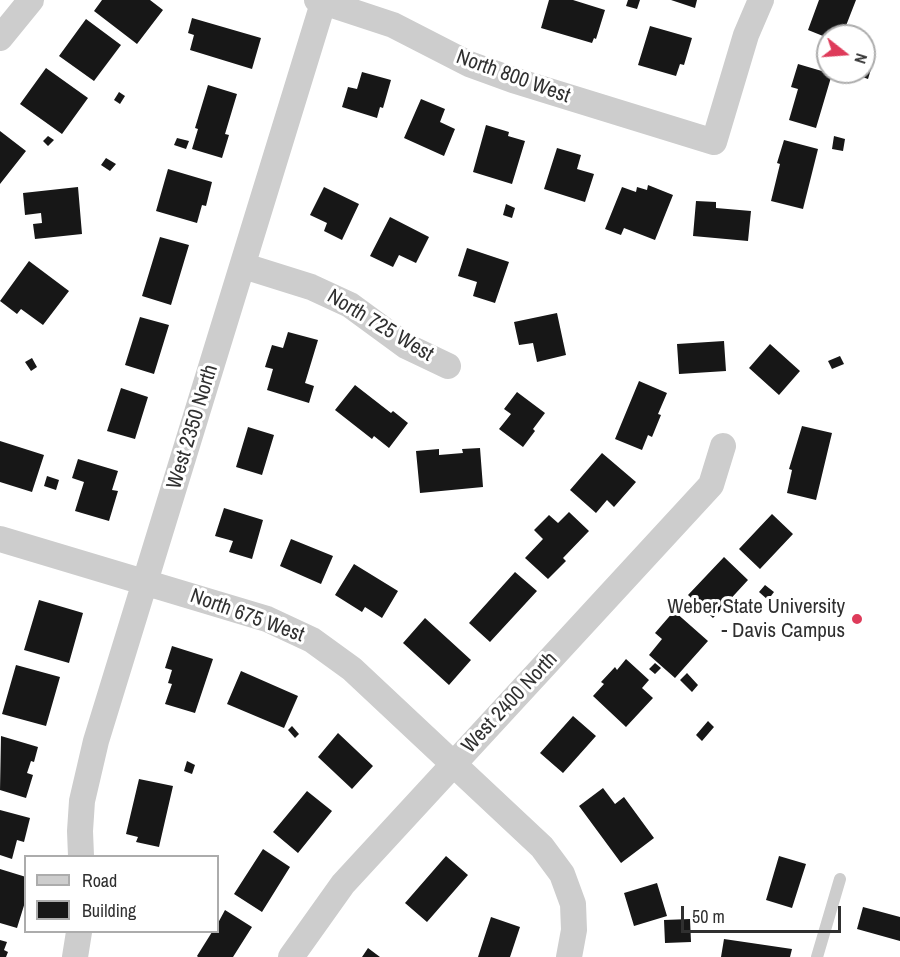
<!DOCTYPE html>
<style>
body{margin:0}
#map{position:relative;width:900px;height:957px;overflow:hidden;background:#fff;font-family:"Archivo Narrow",sans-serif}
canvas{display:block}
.legend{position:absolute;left:24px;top:855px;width:195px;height:78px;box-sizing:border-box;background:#fff;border:2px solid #acacac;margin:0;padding:8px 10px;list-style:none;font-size:18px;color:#303030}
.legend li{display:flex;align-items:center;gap:12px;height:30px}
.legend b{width:30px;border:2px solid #acacac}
.north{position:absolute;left:816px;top:24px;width:60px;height:60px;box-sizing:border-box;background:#fff;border:2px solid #acacac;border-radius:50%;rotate:107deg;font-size:16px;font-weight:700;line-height:24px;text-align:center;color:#303030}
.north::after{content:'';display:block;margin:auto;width:21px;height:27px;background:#de3b5a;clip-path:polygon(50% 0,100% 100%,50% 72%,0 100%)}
.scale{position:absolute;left:681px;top:906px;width:160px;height:27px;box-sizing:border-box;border:3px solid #303030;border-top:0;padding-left:8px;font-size:18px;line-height:21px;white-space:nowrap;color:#303030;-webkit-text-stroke:4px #fff;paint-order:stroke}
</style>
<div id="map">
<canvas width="900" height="957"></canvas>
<ul class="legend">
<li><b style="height:8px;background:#cdcdcd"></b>Road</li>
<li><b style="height:16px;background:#171717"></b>Building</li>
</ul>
<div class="north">N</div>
<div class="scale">50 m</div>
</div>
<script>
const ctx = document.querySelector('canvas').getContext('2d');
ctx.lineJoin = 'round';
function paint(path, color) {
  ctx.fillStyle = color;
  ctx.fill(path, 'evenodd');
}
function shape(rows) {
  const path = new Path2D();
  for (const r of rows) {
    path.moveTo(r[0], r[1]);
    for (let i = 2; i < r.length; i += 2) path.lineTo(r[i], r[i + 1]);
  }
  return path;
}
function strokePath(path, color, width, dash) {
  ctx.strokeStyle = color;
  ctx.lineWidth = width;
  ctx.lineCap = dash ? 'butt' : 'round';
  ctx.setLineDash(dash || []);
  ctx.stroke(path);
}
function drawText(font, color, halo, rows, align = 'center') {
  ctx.font = font + ' "Archivo Narrow",sans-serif';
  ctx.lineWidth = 6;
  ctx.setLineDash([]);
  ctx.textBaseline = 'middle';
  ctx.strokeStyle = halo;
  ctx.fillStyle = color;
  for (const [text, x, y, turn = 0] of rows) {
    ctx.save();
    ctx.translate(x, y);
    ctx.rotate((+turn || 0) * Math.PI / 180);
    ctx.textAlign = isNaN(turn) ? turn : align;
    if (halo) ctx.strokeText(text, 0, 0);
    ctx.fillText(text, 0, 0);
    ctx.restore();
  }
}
paint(shape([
 [102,0,150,0,163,10,137,44,94,11],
 [549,0,573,0,605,10,596,39,594,38,592,43,541,28],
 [628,0,640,0,637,9,626,6],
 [671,0,697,0,695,8],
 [819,0,856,0,842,36,828,36,828,38,808,30],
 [192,18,261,38,252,69,190,50,194,35,188,33],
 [86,19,121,45,94,81,59,56],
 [650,26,692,38,684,65,680,64,676,76,638,65],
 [864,63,872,66,868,79,854,74,855,72,864,72],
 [798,64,832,74,816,128,789,120,798,89,791,87],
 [46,68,88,98,62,134,20,104],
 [362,72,391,80,383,108,380,107,377,118,342,107,348,87,357,89],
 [208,85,237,94,225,134,229,135,222,158,192,149,198,129,195,128],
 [119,92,125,96,120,104,114,100],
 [421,99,445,109,440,122,455,129,444,156,404,138],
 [486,125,509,132,508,136,525,141,512,184,473,172],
 [0,131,26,151,0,184],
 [48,136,54,140,48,146,43,141],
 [834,136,845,139,843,151,832,149],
 [177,138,189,141,186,149,174,145],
 [784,140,818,149,803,209,771,201,780,164,777,163],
 [557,148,581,155,577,169,594,174,585,202,544,189],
 [106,158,116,164,110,171,101,165],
 [168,169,212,182,206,206,202,205,197,223,156,211],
 [648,185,673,195,655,240,624,228,621,235,605,229,622,187,636,192,637,187,647,190],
 [78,187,82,234,35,239,33,224,42,223,41,213,25,215,23,193],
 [324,187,359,204,342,240,324,231,327,223,310,215],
 [696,201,716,202,716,208,751,211,748,241,693,236],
 [506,204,515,208,512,218,503,215],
 [390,217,429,237,416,263,399,255,393,267,370,256],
 [160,237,189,245,171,305,142,296],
 [467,248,509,262,495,303,473,296,477,282,458,276],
 [29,261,69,291,43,325,21,309,17,314,0,301],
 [557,313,566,355,537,362,533,343,519,345,514,322],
 [140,317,169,325,154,374,125,365],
 [288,332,318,340,305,383,314,386,309,403,267,390,273,369,265,367,272,345,283,348],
 [724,341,726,371,679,374,677,344],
 [770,344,800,371,779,395,749,368],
 [840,356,844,364,832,369,828,361],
 [32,358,37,367,31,371,25,362],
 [639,381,667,393,658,414,661,415,652,437,648,435,642,450,615,439],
 [355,385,391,413,393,411,408,423,389,448,374,436,372,439,335,410],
 [121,388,148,397,135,439,107,431],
 [517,392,545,413,533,429,535,431,523,447,499,429,511,414,504,409],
 [802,426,832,433,816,500,787,493,792,470,789,469],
 [248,427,274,435,262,475,236,467],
 [0,441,44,455,32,492,0,482],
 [480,448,483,487,420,493,416,451,439,449,439,455,463,453,462,449],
 [602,453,636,482,614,507,607,500,596,513,570,490],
 [78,459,118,471,112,490,118,491,109,521,75,511,84,482,72,478],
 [47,476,59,480,56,490,44,486],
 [224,508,263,520,252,559,229,552,233,541,215,536],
 [569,512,589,531,563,558,566,561,548,579,525,558,543,539,534,530,549,515,558,523],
 [772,514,793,534,760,569,739,549],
 [291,539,333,556,321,584,280,566],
 [724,557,748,580,713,618,688,595],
 [354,564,398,591,382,618,365,607,362,612,335,595],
 [515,572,537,591,490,642,469,623],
 [765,585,774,592,768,600,759,592],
 [39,600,83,613,69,663,24,650],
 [674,611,708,641,675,678,649,655,662,639,655,633],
 [425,618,471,660,449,685,403,643],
 [172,646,213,659,195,713,165,704,172,684,168,683,172,670,165,668],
 [626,659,649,680,642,688,653,698,626,727,593,696,604,684,601,682,615,667,617,670],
 [655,663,661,668,655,674,649,669],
 [16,665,60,677,46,726,2,714],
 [241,671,298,696,284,728,227,704],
 [687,673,698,685,692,692,680,680],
 [573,716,596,736,563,773,540,753],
 [708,721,714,727,702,741,696,735],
 [292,726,299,734,295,738,288,730],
 [338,733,373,766,352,789,318,757],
 [1,736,38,747,34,762,31,761,27,773,33,775,26,798,0,790],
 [187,761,195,765,192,774,184,771],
 [139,779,173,786,159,847,136,842,138,837,126,834],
 [603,788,615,804,624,797,654,838,621,863,579,806],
 [307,791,332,811,298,853,273,832],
 [0,810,30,818,24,842,17,840,12,859,0,855],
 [263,849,290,867,262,912,234,894],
 [446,856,468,875,427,922,405,903],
 [779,856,806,864,792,908,766,900],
 [0,869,26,877,26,899,17,928,0,923],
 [657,883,667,916,634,926,624,893],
 [863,907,900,917,900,941,857,929],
 [225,910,252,927,233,957,198,957,197,956,212,932,218,932,218,923],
 [491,917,520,927,510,957,478,957],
 [690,919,691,942,665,943,664,920],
 [724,939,792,949,790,957,721,957],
 [0,940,7,942,4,950,8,952,6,957,0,957],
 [368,948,380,957,362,957]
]), '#171717');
strokePath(shape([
 [817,957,840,879]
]), '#cdcdcd', 12);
strokePath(shape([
 [317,0,393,25,469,64,513,80,714,142,746,35,761,0],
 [0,38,31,0],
 [244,266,311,287,350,305,406,346,448,366],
 [0,539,267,619,312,640,352,669,542,847,562,874,573,904,574,930,569,957],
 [81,856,80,831,82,801,96,741,324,0],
 [75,957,79,932],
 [291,957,343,884,711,485,723,446]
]), '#cdcdcd', 26);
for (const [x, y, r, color] of [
 [857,619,6,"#de3b5a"]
]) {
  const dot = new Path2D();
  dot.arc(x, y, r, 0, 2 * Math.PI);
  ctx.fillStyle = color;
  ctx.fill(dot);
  strokePath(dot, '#fff', 2);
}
drawText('21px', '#303030', '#fff', [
 ["North 800 West",513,77,20],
 ["North 725 West",380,326,31],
 ["West 2350 North",193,427,-73],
 ["North 675 West",247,616,20],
 ["West 2400 North",510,703,-47]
]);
drawText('21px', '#303030', '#fff', [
 ["Weber State University",845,607],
 ["- Davis Campus",845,631]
], 'right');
</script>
